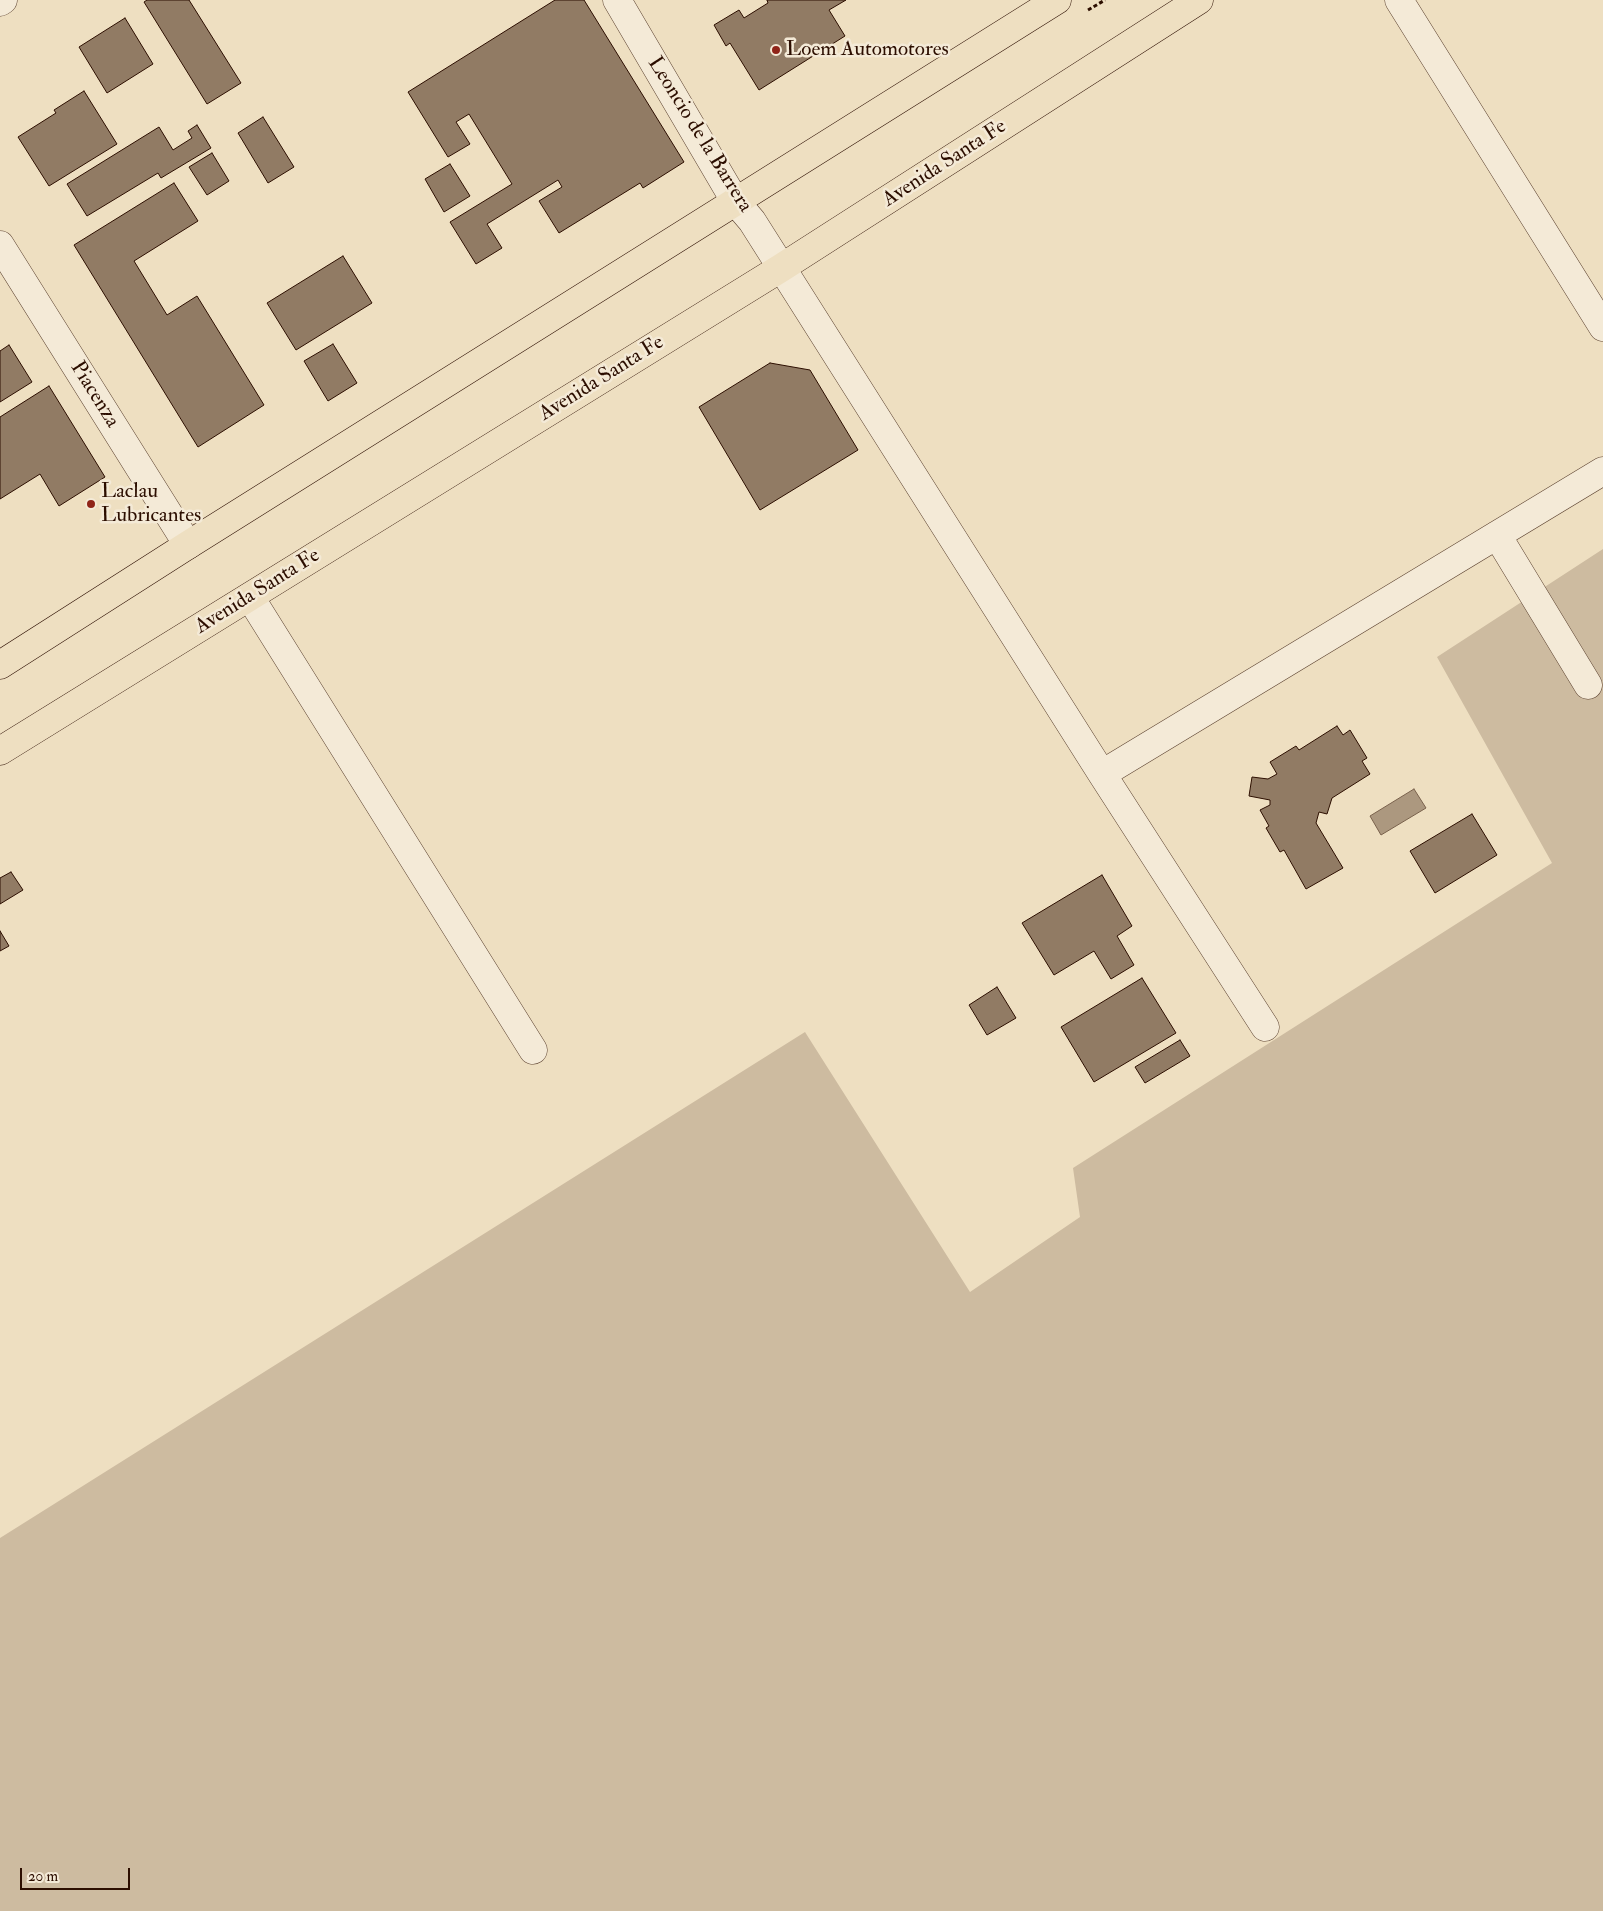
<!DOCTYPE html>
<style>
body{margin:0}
#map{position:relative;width:1603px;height:1911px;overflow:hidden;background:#eedfc1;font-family:"IM FELL Double Pica",serif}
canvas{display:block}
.scale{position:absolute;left:20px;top:1868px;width:110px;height:22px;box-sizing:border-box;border:2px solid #2c0e00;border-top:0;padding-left:6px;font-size:15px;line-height:18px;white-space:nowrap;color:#2c0e00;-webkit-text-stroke:4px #f4ead7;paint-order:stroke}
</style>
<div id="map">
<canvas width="1603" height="1911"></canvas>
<div class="scale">20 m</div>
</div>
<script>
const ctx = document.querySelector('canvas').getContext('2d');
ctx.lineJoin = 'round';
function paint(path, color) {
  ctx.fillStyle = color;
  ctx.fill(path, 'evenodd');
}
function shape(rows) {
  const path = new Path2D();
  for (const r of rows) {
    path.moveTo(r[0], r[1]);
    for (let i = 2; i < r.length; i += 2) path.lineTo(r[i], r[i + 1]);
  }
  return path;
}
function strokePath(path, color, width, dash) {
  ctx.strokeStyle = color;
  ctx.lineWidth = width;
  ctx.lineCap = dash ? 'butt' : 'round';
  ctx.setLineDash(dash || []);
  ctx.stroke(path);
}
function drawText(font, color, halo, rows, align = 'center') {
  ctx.font = font + ' "IM FELL Double Pica",serif';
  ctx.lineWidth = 5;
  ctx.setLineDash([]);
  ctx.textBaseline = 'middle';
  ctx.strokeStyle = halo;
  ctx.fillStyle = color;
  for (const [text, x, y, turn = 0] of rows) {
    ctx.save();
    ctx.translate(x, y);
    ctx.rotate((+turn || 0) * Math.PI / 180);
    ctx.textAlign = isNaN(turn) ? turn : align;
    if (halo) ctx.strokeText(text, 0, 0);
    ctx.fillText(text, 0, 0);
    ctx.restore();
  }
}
paint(shape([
 [1603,549,1603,1911,0,1911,0,1538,805,1032,970,1292,1080,1217,1073,1168,1552,863,1437,657]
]), '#cdbba0');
const water = shape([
 [1414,789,1426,808,1381,835,1370,816,1414,789]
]);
paint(water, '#ac987f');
strokePath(water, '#79614c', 1);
const building = shape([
 [147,0,189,0,241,83,207,104,144,2,147,0],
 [555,0,584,0,684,162,643,188,640,183,559,233,539,201,562,187,558,180,487,224,502,248,476,264,450,222,512,184,469,114,456,122,470,144,448,157,408,92,555,0],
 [767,0,846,0,829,10,845,36,759,90,730,43,726,46,714,25,739,10,744,18,768,3,767,0],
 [125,18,153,64,107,93,79,47,125,18],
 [84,91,117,144,49,186,18,137,56,113,54,110,84,91],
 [263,117,294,167,268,183,238,133,263,117],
 [197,125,211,148,161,178,158,173,87,216,67,184,159,127,173,150,192,138,188,131,197,125],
 [212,153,229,181,207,195,189,167,212,153],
 [450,164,470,196,444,212,425,179,450,164],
 [174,183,198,221,134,261,167,315,197,296,264,405,198,447,74,245,174,183],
 [343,256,372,303,296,350,267,303,343,256],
 [333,344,357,383,328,401,304,361,333,344],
 [9,345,32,382,0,402,0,351,9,345],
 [770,363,810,370,858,450,760,510,699,407,770,363],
 [49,386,105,477,59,506,40,474,0,499,0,417,49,386],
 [1337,726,1343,735,1350,730,1367,758,1362,761,1370,774,1332,798,1327,814,1319,812,1316,823,1343,868,1306,889,1284,850,1280,852,1266,828,1269,826,1260,810,1270,805,1270,800,1249,796,1252,777,1268,779,1277,774,1270,762,1296,746,1299,750,1337,726],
 [1472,814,1497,855,1435,893,1410,851,1472,814],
 [11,872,23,890,0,904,0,878,11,872],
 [1102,875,1132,926,1117,936,1134,965,1111,979,1094,951,1054,975,1022,923,1102,875],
 [0,931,9,946,0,951,0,931],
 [1142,978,1176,1033,1094,1082,1061,1027,1142,978],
 [997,987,1016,1018,987,1035,969,1005,997,987],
 [1180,1040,1190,1056,1145,1083,1135,1067,1180,1040]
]);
paint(building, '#917b64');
strokePath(building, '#2c0e00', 1);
const minor = shape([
 [617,0,735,201,752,221,1102,774,1265,1027],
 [1399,0,1603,327],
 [0,2,3,0],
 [0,245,188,545],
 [1497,535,1588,685],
 [250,597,533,1050],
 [1102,774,1603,471]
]);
const major = shape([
 [0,665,188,545,1057,0],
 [0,751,781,268,1199,0]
]);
strokePath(minor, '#5c4230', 29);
strokePath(major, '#2c0e00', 29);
strokePath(shape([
 [1088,10,1105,0]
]), '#2c0e00', 3, [4, 2.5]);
strokePath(minor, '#f4ead7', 28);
strokePath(major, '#eedfc1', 28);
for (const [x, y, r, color] of [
 [776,50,5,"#8f2418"],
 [91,504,5,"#8f2418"]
]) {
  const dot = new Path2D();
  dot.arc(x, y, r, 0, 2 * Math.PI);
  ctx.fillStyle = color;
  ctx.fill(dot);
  strokePath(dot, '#f4ead7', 2);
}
drawText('21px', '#2c0e00', '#f4ead7', [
 ["Loem Automotores",786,50],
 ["Laclau",101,492],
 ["Lubricantes",101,516]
], 'left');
drawText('21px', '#2c0e00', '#f4ead7', [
 ["Leoncio de la Barrera",699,135,58],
 ["Avenida Santa Fe",945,164,-33],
 ["Avenida Santa Fe",602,379,-32],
 ["Piacenza",94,395,58],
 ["Avenida Santa Fe",258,592,-32]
]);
</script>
